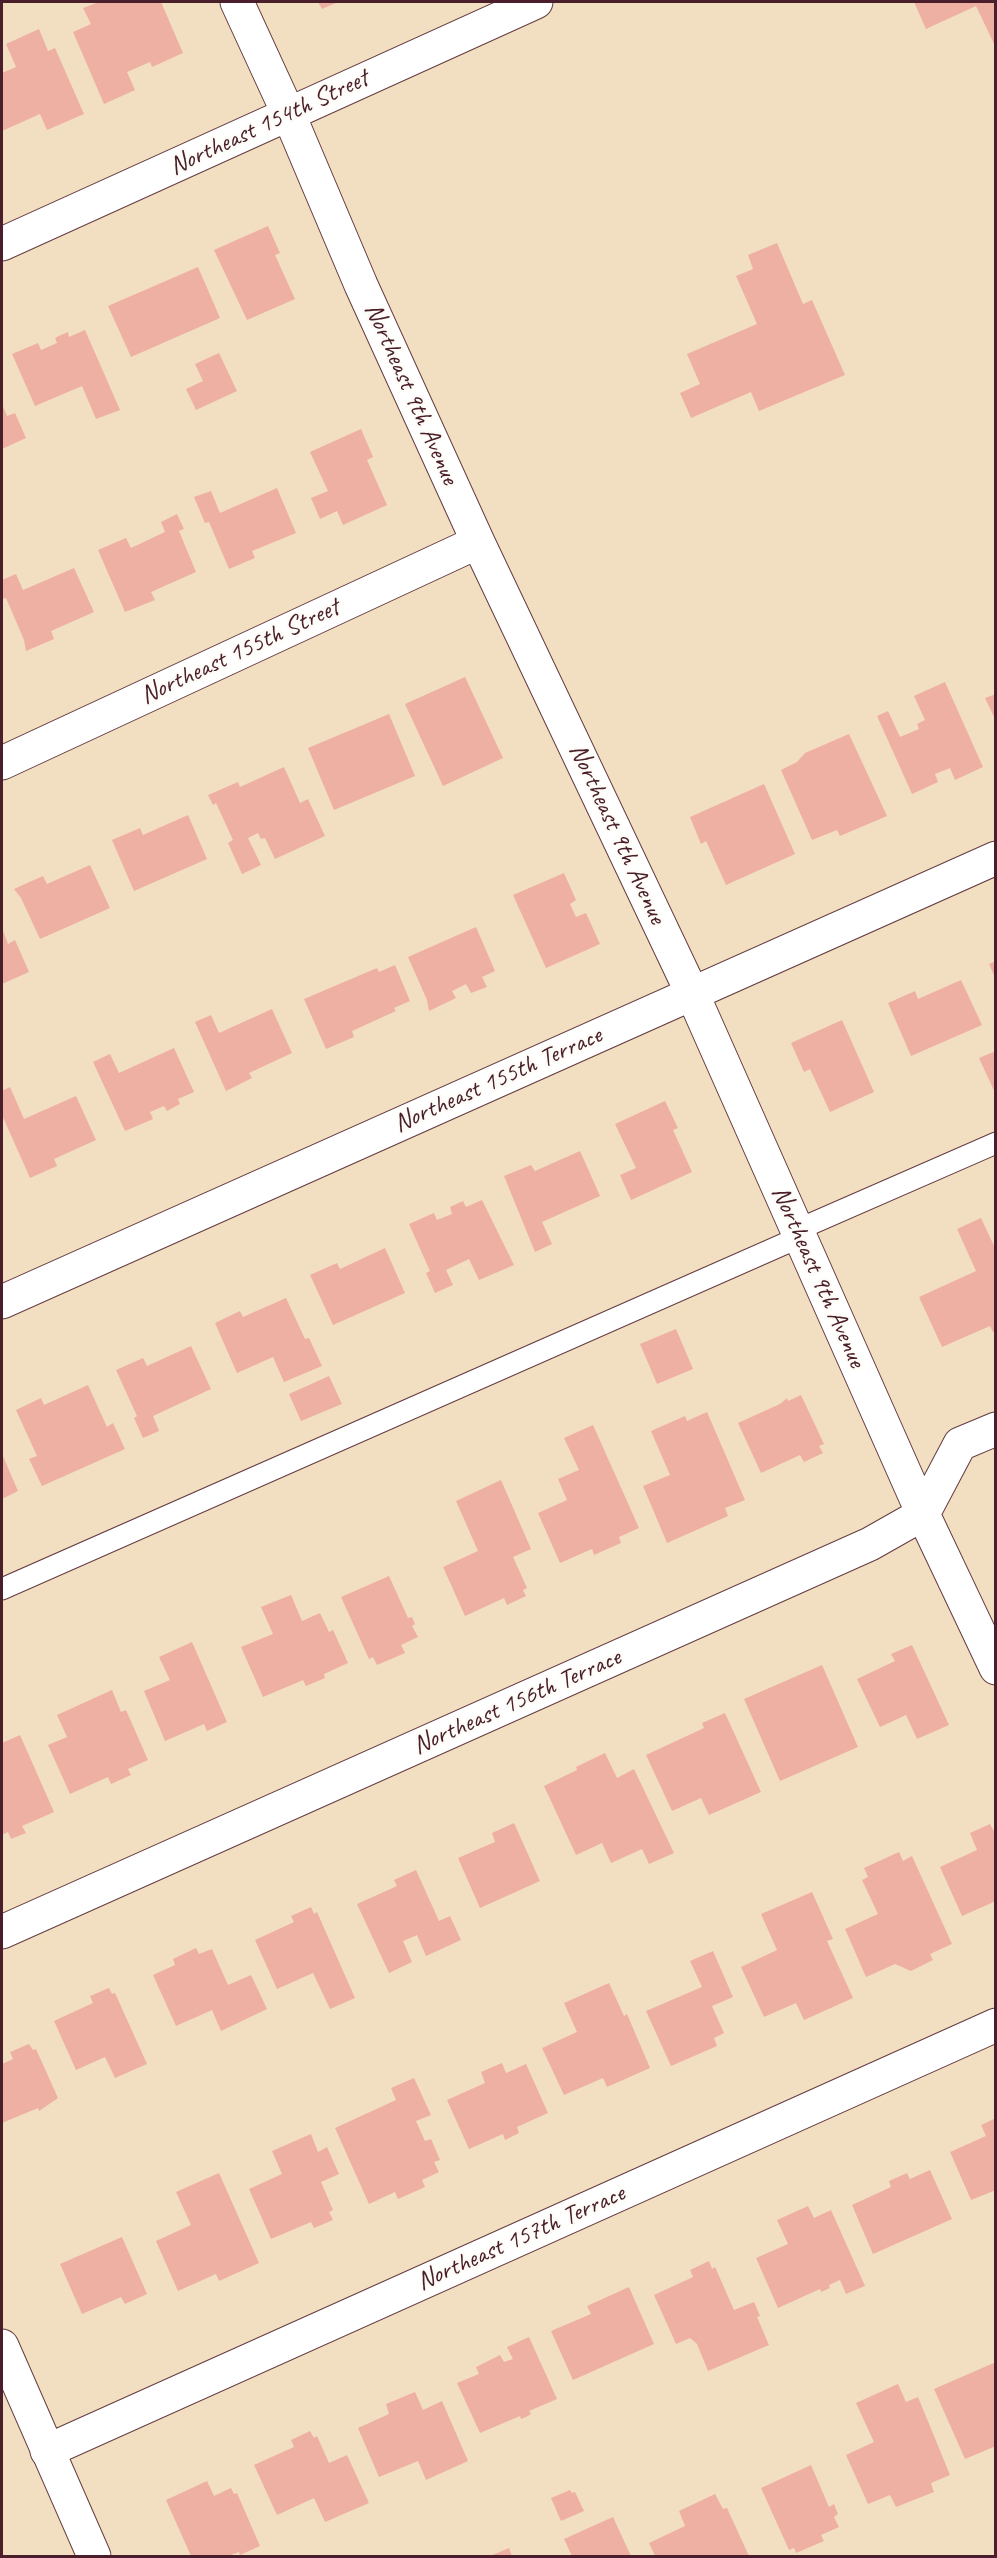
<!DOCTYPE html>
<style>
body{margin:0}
#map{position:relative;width:997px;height:2558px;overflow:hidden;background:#f2dec0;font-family:Caveat,sans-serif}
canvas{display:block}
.frame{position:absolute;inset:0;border:3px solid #4a1f2b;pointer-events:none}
</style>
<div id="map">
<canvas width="997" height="2558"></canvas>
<div class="frame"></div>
</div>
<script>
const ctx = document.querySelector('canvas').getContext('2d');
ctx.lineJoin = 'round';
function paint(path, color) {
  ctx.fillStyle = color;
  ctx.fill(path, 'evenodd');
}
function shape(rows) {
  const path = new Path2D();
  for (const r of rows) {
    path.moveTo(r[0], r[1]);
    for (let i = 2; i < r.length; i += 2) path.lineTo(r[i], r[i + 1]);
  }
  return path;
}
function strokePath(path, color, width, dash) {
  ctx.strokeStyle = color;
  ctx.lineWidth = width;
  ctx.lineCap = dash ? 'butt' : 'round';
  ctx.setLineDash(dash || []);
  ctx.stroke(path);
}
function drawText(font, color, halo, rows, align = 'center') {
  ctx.font = font + ' Caveat,sans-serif';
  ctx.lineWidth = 5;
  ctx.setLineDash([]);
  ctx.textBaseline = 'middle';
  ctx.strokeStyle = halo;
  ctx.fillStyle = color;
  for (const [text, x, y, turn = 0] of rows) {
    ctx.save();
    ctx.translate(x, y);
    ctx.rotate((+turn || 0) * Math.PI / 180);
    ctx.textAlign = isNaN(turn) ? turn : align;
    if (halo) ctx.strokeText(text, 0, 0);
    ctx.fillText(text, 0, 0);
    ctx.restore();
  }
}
paint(shape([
 [99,2,161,2,183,53,152,67,150,62,127,72,135,90,104,104,73,32,91,24,83,8],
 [318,2,338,2,322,9],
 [914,2,996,2,996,48,976,6,926,29],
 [39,29,48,51,55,48,84,114,47,130,40,114,2,131,2,73,16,67,6,44],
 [268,226,280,253,275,255,295,299,247,320,214,250],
 [777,243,803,304,812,300,845,375,759,411,751,392,691,418,680,393,700,384,687,354,757,324,736,276,753,269,748,255],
 [198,267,220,318,131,357,108,306],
 [85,330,120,410,96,419,82,386,35,406,12,354,38,343,41,350,57,343,55,338,61,335,68,332,69,337],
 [219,353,237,391,196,410,186,389,203,381,195,364],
 [2,404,7,416,15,413,26,438,2,449],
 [361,429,373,457,367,460,387,505,343,525,337,511,320,519,311,498,328,491,310,452],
 [277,488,296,533,252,551,255,558,229,569,209,522,205,523,194,497,211,491,220,513],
 [177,514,184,529,179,531,196,572,151,592,155,600,125,612,98,550,126,538,131,548,165,532,161,522],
 [74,568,94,612,51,631,54,639,26,651,24,640,6,598,2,599,2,580,16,574,23,590],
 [465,677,503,758,443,786,405,704],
 [945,682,983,767,955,780,950,768,935,774,938,782,912,794,877,716,888,711,900,737,919,729,917,724,925,720,914,696],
 [996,694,996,721,985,698],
 [389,714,415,776,334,810,308,748],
 [849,734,887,816,840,836,837,830,812,840,781,770,797,762,805,753],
 [284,767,300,803,308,799,325,836,275,859,265,838,261,839,258,833,248,838,261,865,242,874,228,843,233,840,216,803,213,805,208,795,238,782,240,787],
 [764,784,795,854,726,885,706,841,701,844,690,817],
 [188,815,207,859,134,891,112,840,140,828,143,835],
 [90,865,110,908,40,939,21,898,14,889,43,876,47,884],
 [564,873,576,900,570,904,576,917,586,913,600,944,546,968,513,895],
 [476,927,495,971,482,977,487,987,471,993,466,984,452,991,456,998,429,1011,427,1000,408,957],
 [2,928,8,944,15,940,29,972,2,984],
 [996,961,996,980,989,964],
 [395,965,410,1001,394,1008,396,1011,352,1031,354,1037,326,1049,304,999,377,968,379,972],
 [961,980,982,1025,911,1056,888,1003,915,991,918,999],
 [272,1009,292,1053,249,1073,252,1078,226,1091,195,1022,211,1015,219,1033],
 [842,1020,874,1092,830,1112,810,1069,804,1072,791,1043],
 [174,1048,194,1092,178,1099,180,1104,167,1111,164,1106,150,1112,153,1119,125,1131,93,1062,110,1054,119,1073],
 [996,1051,996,1095,979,1058],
 [10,1087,24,1119,76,1096,96,1140,54,1159,57,1166,30,1178,2,1115,2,1091],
 [665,1101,678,1128,673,1130,692,1172,631,1200,620,1175,636,1168,615,1124],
 [580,1151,600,1196,542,1222,552,1244,535,1252,504,1176,531,1165,535,1171],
 [482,1200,514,1265,479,1280,469,1259,446,1270,453,1285,435,1293,426,1273,430,1271,409,1224,434,1213,437,1220,452,1214,450,1207,463,1201,466,1207],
 [981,1218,996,1250,996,1331,993,1332,990,1326,942,1347,919,1297,976,1271,957,1229],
 [385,1248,405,1293,333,1325,310,1275,337,1263,340,1269],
 [286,1298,305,1339,309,1338,322,1366,284,1382,273,1357,237,1373,215,1323,240,1311,243,1317],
 [676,1329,693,1369,657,1384,640,1344],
 [191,1346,211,1389,153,1416,159,1431,143,1438,134,1418,137,1416,116,1370,143,1358,147,1366],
 [329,1376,342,1404,301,1421,289,1394],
 [88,1385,107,1427,113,1423,125,1449,42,1486,29,1459,37,1456,16,1410,41,1398,44,1405],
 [801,1395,824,1444,819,1446,823,1453,804,1462,800,1455,761,1473,738,1423,780,1404,787,1398,788,1401],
 [707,1412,745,1500,725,1508,728,1516,667,1543,643,1486,670,1475,651,1431,685,1416,687,1421],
 [593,1425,639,1528,619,1537,621,1543,594,1555,592,1549,560,1563,538,1513,567,1500,558,1479,579,1470,564,1438],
 [2,1454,18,1491,2,1499],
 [501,1480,531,1549,513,1557,527,1588,523,1590,526,1596,507,1605,504,1598,465,1616,443,1567,478,1551,456,1501],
 [389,1576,408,1618,412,1617,415,1624,412,1626,418,1637,401,1645,405,1653,377,1665,373,1657,369,1659,341,1597],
 [291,1595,302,1621,320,1613,329,1632,333,1630,348,1663,324,1674,325,1678,306,1686,303,1680,263,1697,241,1647,273,1634,261,1607],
 [192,1642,227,1722,207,1731,204,1724,165,1741,144,1691,170,1680,159,1657],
 [912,1645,949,1725,917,1739,906,1715,880,1727,857,1679,895,1661,891,1654],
 [822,1665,858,1747,780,1781,744,1699],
 [112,1690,121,1712,126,1710,148,1760,128,1769,131,1775,111,1784,108,1777,70,1794,48,1745,67,1737,57,1715],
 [725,1713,761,1792,709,1815,701,1798,672,1811,646,1755,704,1728,702,1723],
 [20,1735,54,1812,22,1826,26,1833,11,1839,8,1832,2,1835,2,1743],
 [605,1753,617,1778,634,1769,674,1853,649,1864,642,1849,611,1863,602,1843,576,1855,544,1786,577,1770,576,1767],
 [514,1823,540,1881,480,1908,458,1858,495,1842,492,1833],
 [990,1824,996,1835,996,1901,962,1916,940,1867,977,1850,970,1833],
 [899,1852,903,1861,912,1856,952,1944,930,1954,933,1960,911,1971,895,1964,866,1977,845,1929,878,1914,862,1880,868,1877,864,1868],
 [416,1870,439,1921,450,1916,461,1940,426,1956,417,1935,403,1941,412,1962,389,1973,357,1904,397,1886,394,1880],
 [812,1892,833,1939,827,1941,853,1998,804,2020,796,2003,764,2017,741,1967,777,1950,761,1914],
 [311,1907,314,1914,317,1912,355,1998,330,2009,313,1973,277,1989,255,1940,294,1922,291,1916],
 [196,1948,199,1954,212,1949,228,1985,251,1975,267,2009,221,2031,212,2010,176,2026,153,1975,175,1965,173,1959],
 [713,1951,733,1997,712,2006,724,2033,714,2038,717,2046,671,2066,646,2011,702,1987,690,1961],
 [609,1983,624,2016,627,2014,650,2068,607,2087,603,2078,564,2095,542,2048,577,2032,564,2003],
 [109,1988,112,1994,115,1993,147,2064,115,2078,105,2057,76,2070,54,2021,93,2003,90,1996],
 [29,2044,33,2050,36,2049,58,2098,39,2111,38,2108,2,2123,2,2064,13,2059,10,2052],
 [502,2063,506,2073,526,2064,548,2113,517,2127,519,2133,505,2140,503,2134,469,2149,447,2100,485,2083,481,2072],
 [414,2078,431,2115,416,2121,425,2141,431,2139,440,2160,434,2162,439,2172,422,2180,425,2187,398,2199,395,2192,369,2204,335,2128,396,2100,391,2088],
 [996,2118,996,2190,971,2200,950,2152,986,2136,981,2125],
 [311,2134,318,2152,327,2147,339,2174,321,2182,333,2210,329,2212,333,2220,314,2228,311,2222,271,2239,249,2189,282,2174,272,2151],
 [930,2170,952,2219,873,2254,852,2205,891,2187,889,2181,907,2173,910,2179],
 [219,2173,259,2263,219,2281,216,2274,178,2291,156,2241,191,2225,176,2192],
 [808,2206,814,2218,831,2210,865,2286,846,2294,840,2280,829,2285,830,2288,821,2292,820,2289,778,2308,756,2258,788,2244,777,2220],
 [122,2237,147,2294,125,2304,121,2297,82,2314,60,2264],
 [709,2261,712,2269,715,2267,734,2310,754,2302,760,2316,757,2317,769,2345,708,2371,697,2344,690,2338,676,2344,654,2295,693,2277,690,2270],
 [629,2287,654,2344,573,2380,551,2331,591,2314,587,2306],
 [529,2337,557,2399,529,2411,531,2414,526,2417,521,2419,520,2416,480,2433,457,2383,479,2374,476,2367,500,2355,504,2362,513,2359,507,2347],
 [996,2362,996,2446,965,2459,934,2389],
 [898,2384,906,2402,918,2397,950,2475,931,2483,934,2492,896,2507,890,2495,868,2504,846,2455,874,2442,856,2403],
 [415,2392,423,2410,442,2401,468,2461,426,2480,418,2461,379,2477,358,2428,389,2414,386,2404],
 [310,2431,314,2438,317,2436,329,2463,347,2455,369,2503,325,2522,314,2498,277,2515,254,2465,294,2447,291,2440],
 [811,2465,829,2507,834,2504,838,2514,834,2517,839,2527,821,2535,824,2541,796,2553,794,2548,789,2550,761,2488],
 [207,2481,214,2496,231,2488,234,2494,237,2493,260,2546,240,2555,239,2552,228,2556,191,2556,166,2500],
 [570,2490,572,2493,575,2492,584,2511,561,2521,551,2498],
 [715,2494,723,2509,727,2508,749,2556,655,2556,649,2543,685,2526,679,2511],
 [613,2517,631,2556,572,2556,564,2539],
 [509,2548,512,2556,490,2556]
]), '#efb0a4');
const lane = shape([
 [797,1230,996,1143],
 [2,1589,800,1237]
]);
const street = shape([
 [237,2,289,115,361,285,478,542,692,993,923,1514,996,1668],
 [2,244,536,2],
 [2,763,478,542],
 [2,1302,996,858],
 [2,1932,870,1544,923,1514,960,1444,996,1429],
 [47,2451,996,2025]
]);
const secondary = shape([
 [2,2346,94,2556]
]);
strokePath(lane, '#633c41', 23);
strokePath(street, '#633c41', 35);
strokePath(secondary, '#633c41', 35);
strokePath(lane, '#fff', 21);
strokePath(street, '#fff', 33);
strokePath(secondary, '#fff', 33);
drawText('26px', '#4a1f2b', '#fdfcf7', [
 ["Northeast 154th Street",269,123,-25],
 ["Northeast 9th Avenue",411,394,66],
 ["Northeast 155th Street",240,652,-25],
 ["Northeast 9th Avenue",617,834,65],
 ["Northeast 155th Terrace",498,1080,-24],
 ["Northeast 9th Avenue",818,1277,66],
 ["Northeast 156th Terrace",517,1702,-24],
 ["Northeast 157th Terrace",521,2238,-24]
]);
</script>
